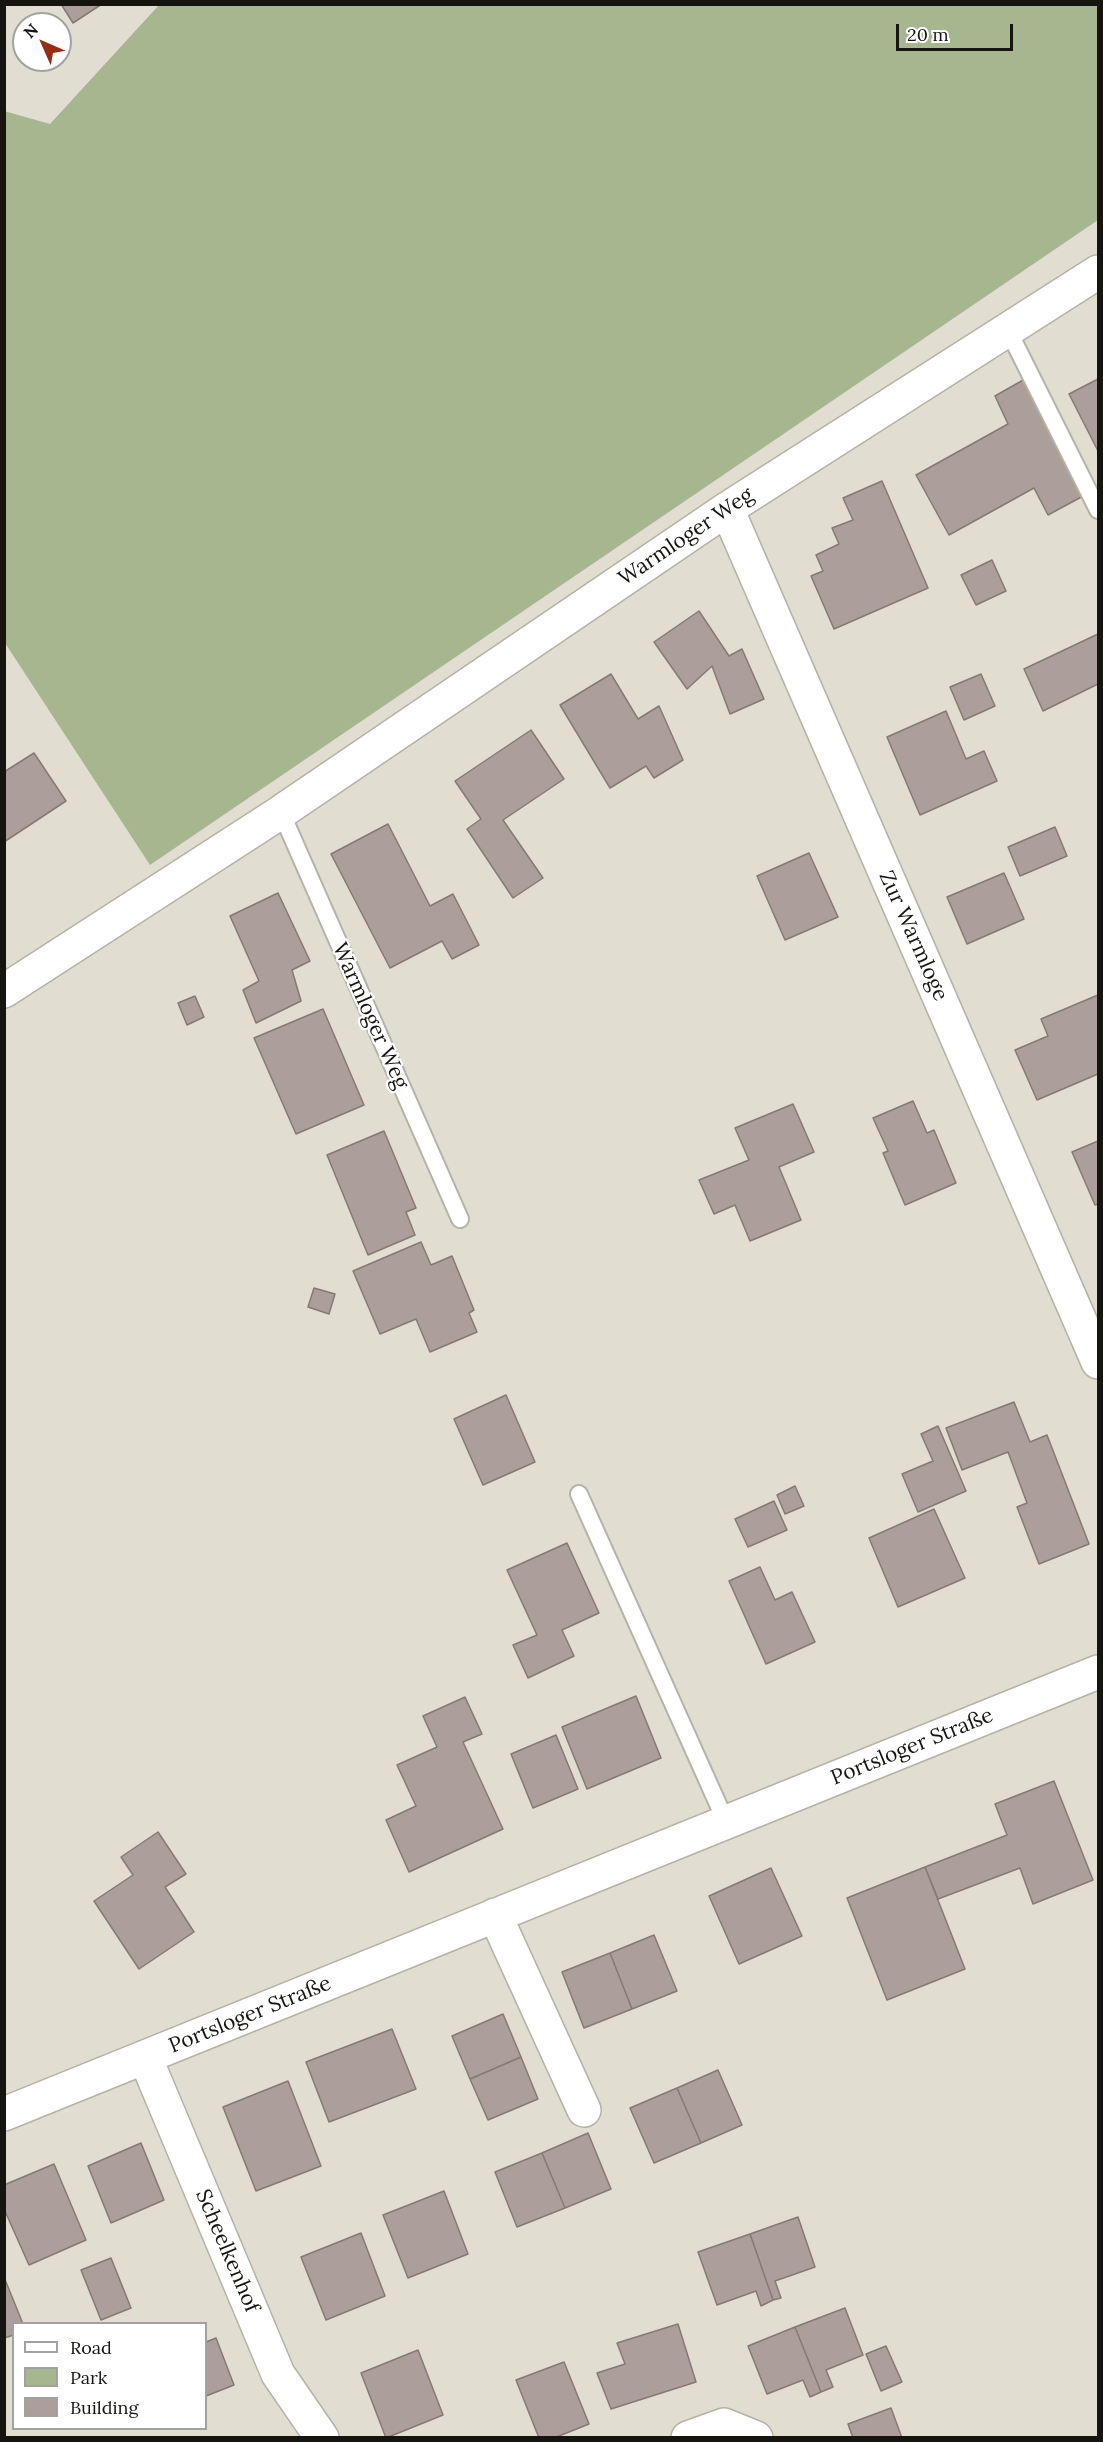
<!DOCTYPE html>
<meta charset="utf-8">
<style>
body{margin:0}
#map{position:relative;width:1103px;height:2442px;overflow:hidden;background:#e1ded1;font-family:Lora,serif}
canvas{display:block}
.frame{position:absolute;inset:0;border:6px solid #15140f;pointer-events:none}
.legend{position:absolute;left:12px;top:2322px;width:195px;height:108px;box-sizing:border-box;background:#fff;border:2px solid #a1a19f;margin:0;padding:8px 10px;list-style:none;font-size:18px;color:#15140f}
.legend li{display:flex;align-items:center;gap:12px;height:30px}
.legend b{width:30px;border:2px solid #a1a19f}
.north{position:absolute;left:12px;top:12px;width:60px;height:60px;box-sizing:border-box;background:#fff;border:2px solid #a1a19f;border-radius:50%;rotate:315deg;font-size:16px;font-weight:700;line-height:24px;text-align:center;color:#15140f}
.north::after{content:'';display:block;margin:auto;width:21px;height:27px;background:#962e11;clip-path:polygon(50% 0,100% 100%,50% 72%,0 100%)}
.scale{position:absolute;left:896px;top:24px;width:117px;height:27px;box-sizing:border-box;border:3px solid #15140f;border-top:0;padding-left:8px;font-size:18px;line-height:21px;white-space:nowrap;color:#15140f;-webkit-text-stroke:4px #fff;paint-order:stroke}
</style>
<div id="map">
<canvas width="1103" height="2442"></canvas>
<div class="frame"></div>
<ul class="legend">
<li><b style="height:8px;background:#fff"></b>Road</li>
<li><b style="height:16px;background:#a6b68f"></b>Park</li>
<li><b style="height:16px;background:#ac9e9a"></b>Building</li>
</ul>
<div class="north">N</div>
<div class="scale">20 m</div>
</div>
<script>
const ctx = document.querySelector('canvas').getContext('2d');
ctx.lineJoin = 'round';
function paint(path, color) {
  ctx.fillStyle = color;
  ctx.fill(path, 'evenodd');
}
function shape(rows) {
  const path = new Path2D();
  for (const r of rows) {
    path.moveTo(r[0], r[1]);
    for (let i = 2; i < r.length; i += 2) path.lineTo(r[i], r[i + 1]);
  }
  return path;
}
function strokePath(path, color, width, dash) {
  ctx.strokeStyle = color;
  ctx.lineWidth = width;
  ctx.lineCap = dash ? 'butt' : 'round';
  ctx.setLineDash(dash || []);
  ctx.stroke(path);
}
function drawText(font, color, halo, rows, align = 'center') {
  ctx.font = font + ' Lora,serif';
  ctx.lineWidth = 4.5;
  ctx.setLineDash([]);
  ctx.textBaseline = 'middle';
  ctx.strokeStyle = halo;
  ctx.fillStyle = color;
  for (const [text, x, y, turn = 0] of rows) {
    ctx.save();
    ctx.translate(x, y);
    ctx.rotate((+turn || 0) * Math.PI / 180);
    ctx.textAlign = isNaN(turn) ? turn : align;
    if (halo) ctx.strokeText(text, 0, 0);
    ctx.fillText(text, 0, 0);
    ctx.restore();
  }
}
paint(shape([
 [159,5,1098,5,1098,220,150,865,5,643,4,111,50,124]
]), '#a6b68f');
const building = shape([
 [61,4,102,4,73,23,61,4],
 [1025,379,1085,495,1048,515,1034,488,949,535,916,475,1008,424,995,396,1025,379],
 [1098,379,1098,451,1069,394,1098,379],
 [882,481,928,588,834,629,811,576,823,571,816,555,839,544,832,528,853,520,843,498,882,481],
 [992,560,1006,591,976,605,961,575,992,560],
 [699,611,729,656,742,649,764,699,730,714,712,666,687,689,654,642,699,611],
 [1098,634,1098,684,1043,711,1024,669,1098,634],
 [611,674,638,719,659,706,683,760,654,778,646,766,610,788,560,705,611,674],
 [981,674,995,706,964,720,950,687,981,674],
 [946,711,966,759,984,751,997,781,920,815,887,737,946,711],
 [531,730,564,779,503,820,543,878,513,898,467,829,481,819,455,781,531,730],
 [34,753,66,801,4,842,4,772,34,753],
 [388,824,430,906,453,894,479,945,452,959,442,941,390,968,331,854,388,824],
 [1055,827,1067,856,1020,876,1008,847,1055,827],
 [809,853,838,917,785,940,757,876,809,853],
 [1004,873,1024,919,967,944,947,897,1004,873],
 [278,893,310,961,292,970,301,1001,256,1023,243,990,259,981,230,916,278,893],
 [1098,995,1098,1074,1037,1100,1015,1050,1048,1036,1041,1019,1098,995],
 [195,996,204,1017,187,1025,178,1003,195,996],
 [323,1009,364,1105,296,1134,254,1038,323,1009],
 [913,1101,927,1133,934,1130,956,1183,905,1205,883,1153,888,1151,873,1118,913,1101],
 [793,1104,814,1152,779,1167,801,1220,750,1241,735,1205,714,1214,699,1180,749,1160,735,1128,793,1104],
 [384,1131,416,1208,406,1212,415,1235,368,1255,327,1155,384,1131],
 [1098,1141,1098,1204,1095,1205,1072,1152,1098,1141],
 [421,1242,431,1265,452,1256,474,1310,469,1313,477,1332,430,1352,416,1319,380,1334,353,1271,421,1242],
 [314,1288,335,1294,329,1314,308,1307,314,1288],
 [506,1395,535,1462,483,1485,454,1419,506,1395],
 [1014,1402,1030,1442,1047,1435,1089,1544,1039,1564,1017,1507,1027,1503,1008,1452,962,1470,946,1428,1014,1402],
 [938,1426,966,1491,918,1512,902,1474,933,1461,921,1434,938,1426],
 [795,1486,804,1506,785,1514,777,1495,795,1486],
 [774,1501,787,1530,748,1547,735,1519,774,1501],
 [934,1509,965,1578,898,1607,869,1538,934,1509],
 [567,1543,599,1613,562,1630,574,1656,528,1678,513,1645,537,1635,507,1570,567,1543],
 [760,1567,775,1600,792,1592,815,1642,766,1664,729,1581,760,1567],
 [636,1696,661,1758,587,1789,562,1727,636,1696],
 [465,1697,482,1734,463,1742,503,1829,409,1872,386,1820,416,1806,397,1765,437,1747,423,1716,465,1697],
 [556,1735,578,1789,533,1808,511,1754,556,1735],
 [1054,1781,1093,1880,1033,1904,1020,1868,938,1899,925,1867,1007,1835,995,1804,1054,1781],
 [158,1832,186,1874,165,1887,194,1932,139,1969,94,1901,133,1875,121,1857,158,1832],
 [925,1867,965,1969,887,2000,847,1898,925,1867],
 [771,1868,802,1936,739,1964,709,1896,771,1868],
 [654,1935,677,1991,632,2009,610,1953,654,1935],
 [610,1953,632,2009,584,2028,562,1972,610,1953],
 [503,2014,521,2057,470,2079,452,2036,503,2014],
 [392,2029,416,2089,329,2122,306,2062,392,2029],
 [521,2057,538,2099,488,2120,470,2079,521,2057],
 [718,2070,742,2125,701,2143,677,2088,718,2070],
 [288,2081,321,2166,256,2191,223,2107,288,2081],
 [677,2088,701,2143,654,2163,630,2108,677,2088],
 [588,2133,611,2189,565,2208,542,2153,588,2133],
 [141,2143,164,2200,111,2223,88,2166,141,2143],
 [542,2153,565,2208,517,2227,495,2172,542,2153],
 [54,2164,86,2240,29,2265,4,2209,4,2185,54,2164],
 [444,2191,468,2254,408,2278,383,2215,444,2191],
 [798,2217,815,2267,775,2281,781,2298,773,2300,750,2234,798,2217],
 [361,2233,385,2296,326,2320,301,2257,361,2233],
 [750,2234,773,2300,761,2306,756,2291,717,2305,698,2252,750,2234],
 [111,2258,131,2308,101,2320,81,2270,111,2258],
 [4,2277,23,2324,14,2324,14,2335,4,2338,4,2277],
 [845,2308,863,2355,826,2370,833,2387,821,2392,795,2327,845,2308],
 [678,2324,696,2382,611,2409,597,2373,625,2364,617,2343,678,2324],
 [795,2327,821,2392,810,2397,803,2380,767,2394,748,2346,795,2327],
 [216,2338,234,2385,206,2396,206,2342,216,2338],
 [886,2346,902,2382,881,2391,866,2354,886,2346],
 [418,2350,443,2415,386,2438,361,2373,418,2350],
 [564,2362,589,2424,554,2438,539,2438,516,2380,564,2362],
 [891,2408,902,2438,853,2438,848,2424,891,2408]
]);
paint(building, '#ac9e9a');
strokePath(building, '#867975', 1.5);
const lane = shape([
 [1008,330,1098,510],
 [281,812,460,1219],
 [579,1494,726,1822]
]);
const street = shape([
 [727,509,1098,1362],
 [4,991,281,812,727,509,1098,272],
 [495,1915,584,2110],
 [145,2057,278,2374,322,2438],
 [4,2114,1098,1672],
 [688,2438,724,2425,756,2438]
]);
strokePath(lane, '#b5b2a6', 20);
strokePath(street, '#b5b2a6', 36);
strokePath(lane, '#fff', 16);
strokePath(street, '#fff', 33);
drawText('21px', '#15140f', '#fff', [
 ["Warmloger Weg",686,537,-34],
 ["Zur Warmloge",913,936,66],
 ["Warmloger Weg",370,1016,66],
 ["Portsloger Straße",912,1747,-22],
 ["Portsloger Straße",250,2015,-22],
 ["Scheelkenhof",227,2251,67]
]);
</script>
